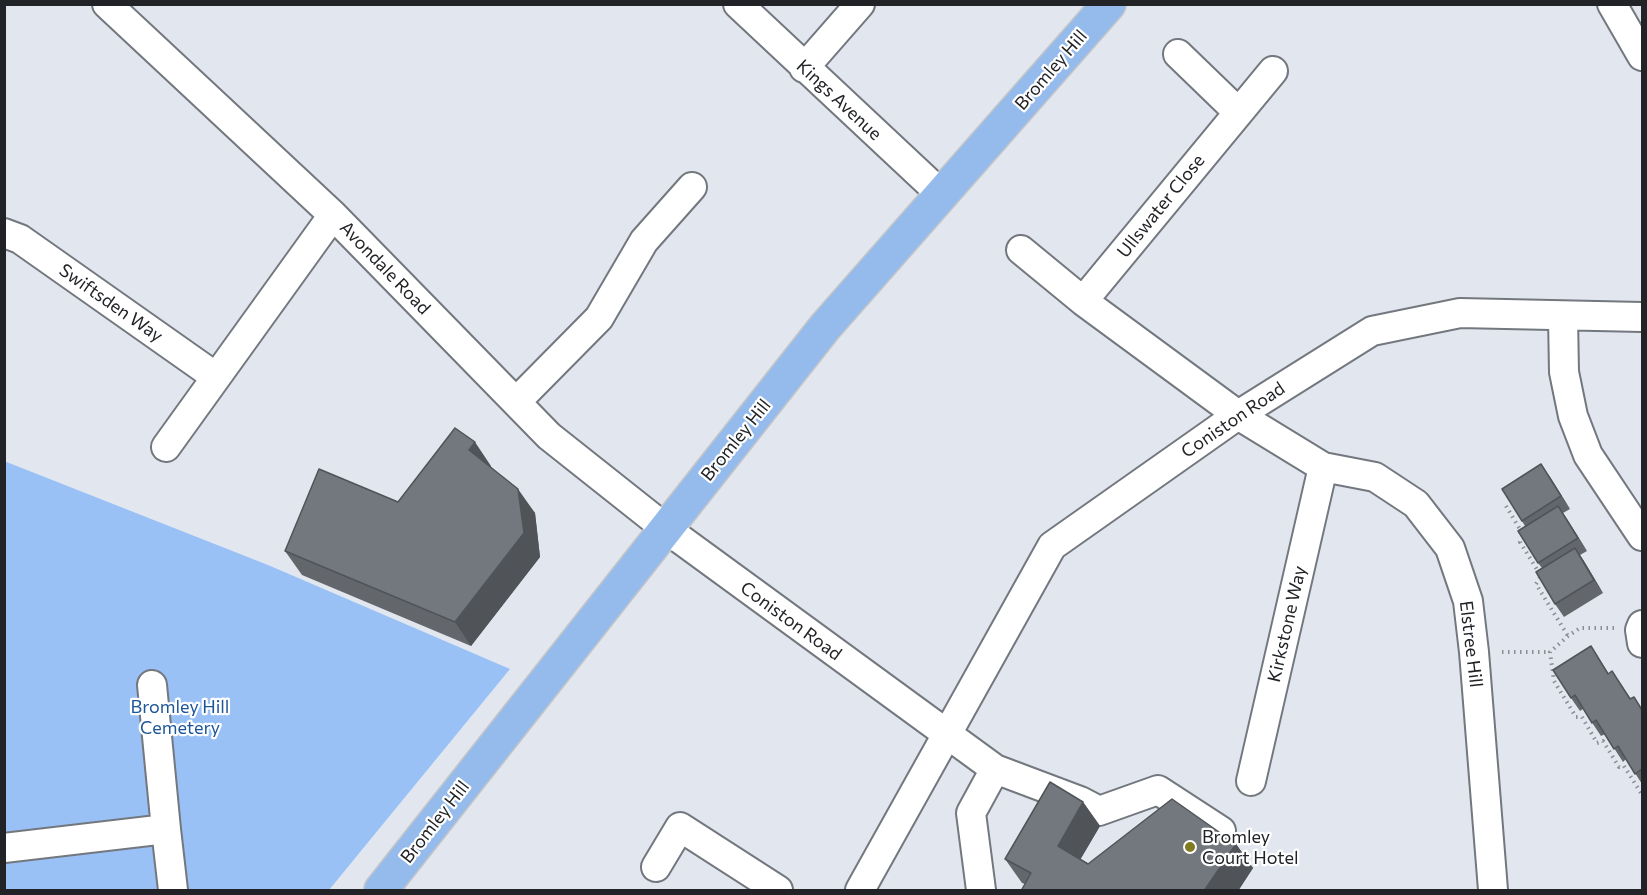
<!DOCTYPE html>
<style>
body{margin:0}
#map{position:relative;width:1647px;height:895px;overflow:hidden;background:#e2e7ef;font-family:Commissioner,sans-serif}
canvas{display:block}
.frame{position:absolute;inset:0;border:6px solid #212326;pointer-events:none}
</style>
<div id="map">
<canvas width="1647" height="895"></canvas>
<div class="frame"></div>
</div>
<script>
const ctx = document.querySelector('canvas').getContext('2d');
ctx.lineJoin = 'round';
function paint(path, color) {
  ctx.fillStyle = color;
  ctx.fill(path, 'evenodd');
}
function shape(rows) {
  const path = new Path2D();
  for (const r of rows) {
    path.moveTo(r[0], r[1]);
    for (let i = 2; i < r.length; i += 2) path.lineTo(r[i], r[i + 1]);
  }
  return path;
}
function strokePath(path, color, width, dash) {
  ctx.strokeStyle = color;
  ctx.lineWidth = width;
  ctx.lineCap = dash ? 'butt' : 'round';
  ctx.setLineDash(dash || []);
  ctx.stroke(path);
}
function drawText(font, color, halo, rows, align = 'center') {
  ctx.font = font + ' Commissioner,sans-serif';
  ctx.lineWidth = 4.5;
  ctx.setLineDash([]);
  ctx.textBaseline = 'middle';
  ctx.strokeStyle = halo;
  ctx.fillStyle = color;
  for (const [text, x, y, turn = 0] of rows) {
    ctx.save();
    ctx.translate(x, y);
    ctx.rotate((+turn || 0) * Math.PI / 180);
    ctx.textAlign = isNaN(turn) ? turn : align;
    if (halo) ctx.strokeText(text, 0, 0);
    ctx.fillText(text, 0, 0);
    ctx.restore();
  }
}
paint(shape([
 [4,461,268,565,510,669,329,890,5,890]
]), '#99c1f6');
const minor = shape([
 [107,4,333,215,549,436,665,528,995,769,971,813,981,890],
 [738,4,942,195],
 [1612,4,1642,56],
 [1178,54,1238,112],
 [804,68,860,4],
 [4,233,20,239,216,377],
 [1021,250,1083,301,1238,415,1323,467,1375,477,1416,504,1450,548,1468,601,1474,652,1493,890],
 [1083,301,1273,71],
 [1563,317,1564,372,1573,416,1588,455,1642,536],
 [516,402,599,318,644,241,692,187],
 [166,447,333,215],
 [1642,625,1640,630,1642,643],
 [152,685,166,829],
 [995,769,1080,801,1099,811,1158,790,1221,831],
 [1251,781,1323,467],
 [4,848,166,829,173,890],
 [656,867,680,827,778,890],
 [860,890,1052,546,1238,415,1372,331,1460,313,1642,317]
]);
const major = shape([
 [381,890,825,327,1109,4]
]);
strokePath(minor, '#73777e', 32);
strokePath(major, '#c5c6c7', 36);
strokePath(shape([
 [1506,506,1524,536,1520,542,1541,576,1536,584,1568,636],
 [1614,628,1580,628,1568,636,1550,652,1554,681,1576,717,1582,717,1597,743,1603,741,1619,767,1624,766,1641,793],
 [1502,652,1550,652]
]), '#8a8e94', 4, [1.5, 4.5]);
strokePath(minor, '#fff', 28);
strokePath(major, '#95bbec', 33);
paint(shape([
 [491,466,491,467,535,513,540,557,471,646,302,575,285,551,398,502],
 [1550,477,1570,509,1563,513,1587,551,1580,555,1603,593,1564,617,1555,604,1542,568,1538,563,1525,526,1522,521],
 [1591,646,1609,674,1621,684,1631,699,1634,697,1642,709,1642,784,1626,759,1623,762,1605,734,1601,736,1583,709,1580,711,1571,698],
 [1083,802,1100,826,1080,860,1088,864,1236,844,1253,868,1238,891,1021,891,1025,884,1022,883,1005,859]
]), '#63676c');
paint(shape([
 [475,442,491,466,486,474,469,450],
 [1541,464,1550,477,1570,509,1561,496],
 [518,489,535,513,540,557,471,646,455,622],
 [1558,506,1567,519,1587,551,1578,538],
 [1575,548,1584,561,1603,593,1594,580],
 [1083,802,1100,826,1074,870,1058,846],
 [1236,844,1253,868,1238,891,1204,891]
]), '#505458');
const building = shape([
 [455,428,475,442,469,450,518,489,524,533,455,622,285,551,319,469,398,502,455,428],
 [1541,464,1561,496,1522,521,1502,489,1541,464],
 [1558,506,1578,538,1538,563,1518,531,1558,506],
 [1575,548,1594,580,1555,604,1536,572,1575,548],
 [1591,646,1608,674,1612,671,1630,699,1634,697,1642,710,1642,769,1635,774,1618,746,1614,749,1596,720,1592,723,1575,695,1571,698,1553,670,1591,646],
 [1050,782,1083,802,1058,846,1088,864,1172,799,1236,844,1204,891,1021,891,1031,873,1005,859,1050,782]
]);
paint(building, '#73787e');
strokePath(building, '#505458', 1.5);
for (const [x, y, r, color] of [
 [1190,847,6,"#807a20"]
]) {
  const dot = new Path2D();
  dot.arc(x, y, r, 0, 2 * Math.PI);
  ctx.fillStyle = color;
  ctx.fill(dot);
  strokePath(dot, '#fff', 2);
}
drawText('18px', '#212326', '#fff', [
 ["Bromley Hill",1051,70,-49],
 ["Kings Avenue",839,100,43],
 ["Ullswater Close",1161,206,-51],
 ["Avondale Road",385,268,46],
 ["Swiftsden Way",111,303,35],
 ["Coniston Road",1233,420,-34],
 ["Bromley Hill",736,440,-51],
 ["Coniston Road",791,621,36],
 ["Kirkstone Way",1287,624,-77],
 ["Elstree Hill",1471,644,83],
 ["Bromley Hill",435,822,-52]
]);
drawText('18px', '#1d5598', '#fff', [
 ["Bromley Hill",180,707],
 ["Cemetery",180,728]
]);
drawText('18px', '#212326', '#fff', [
 ["Bromley",1202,837],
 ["Court Hotel",1202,858]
], 'left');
</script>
